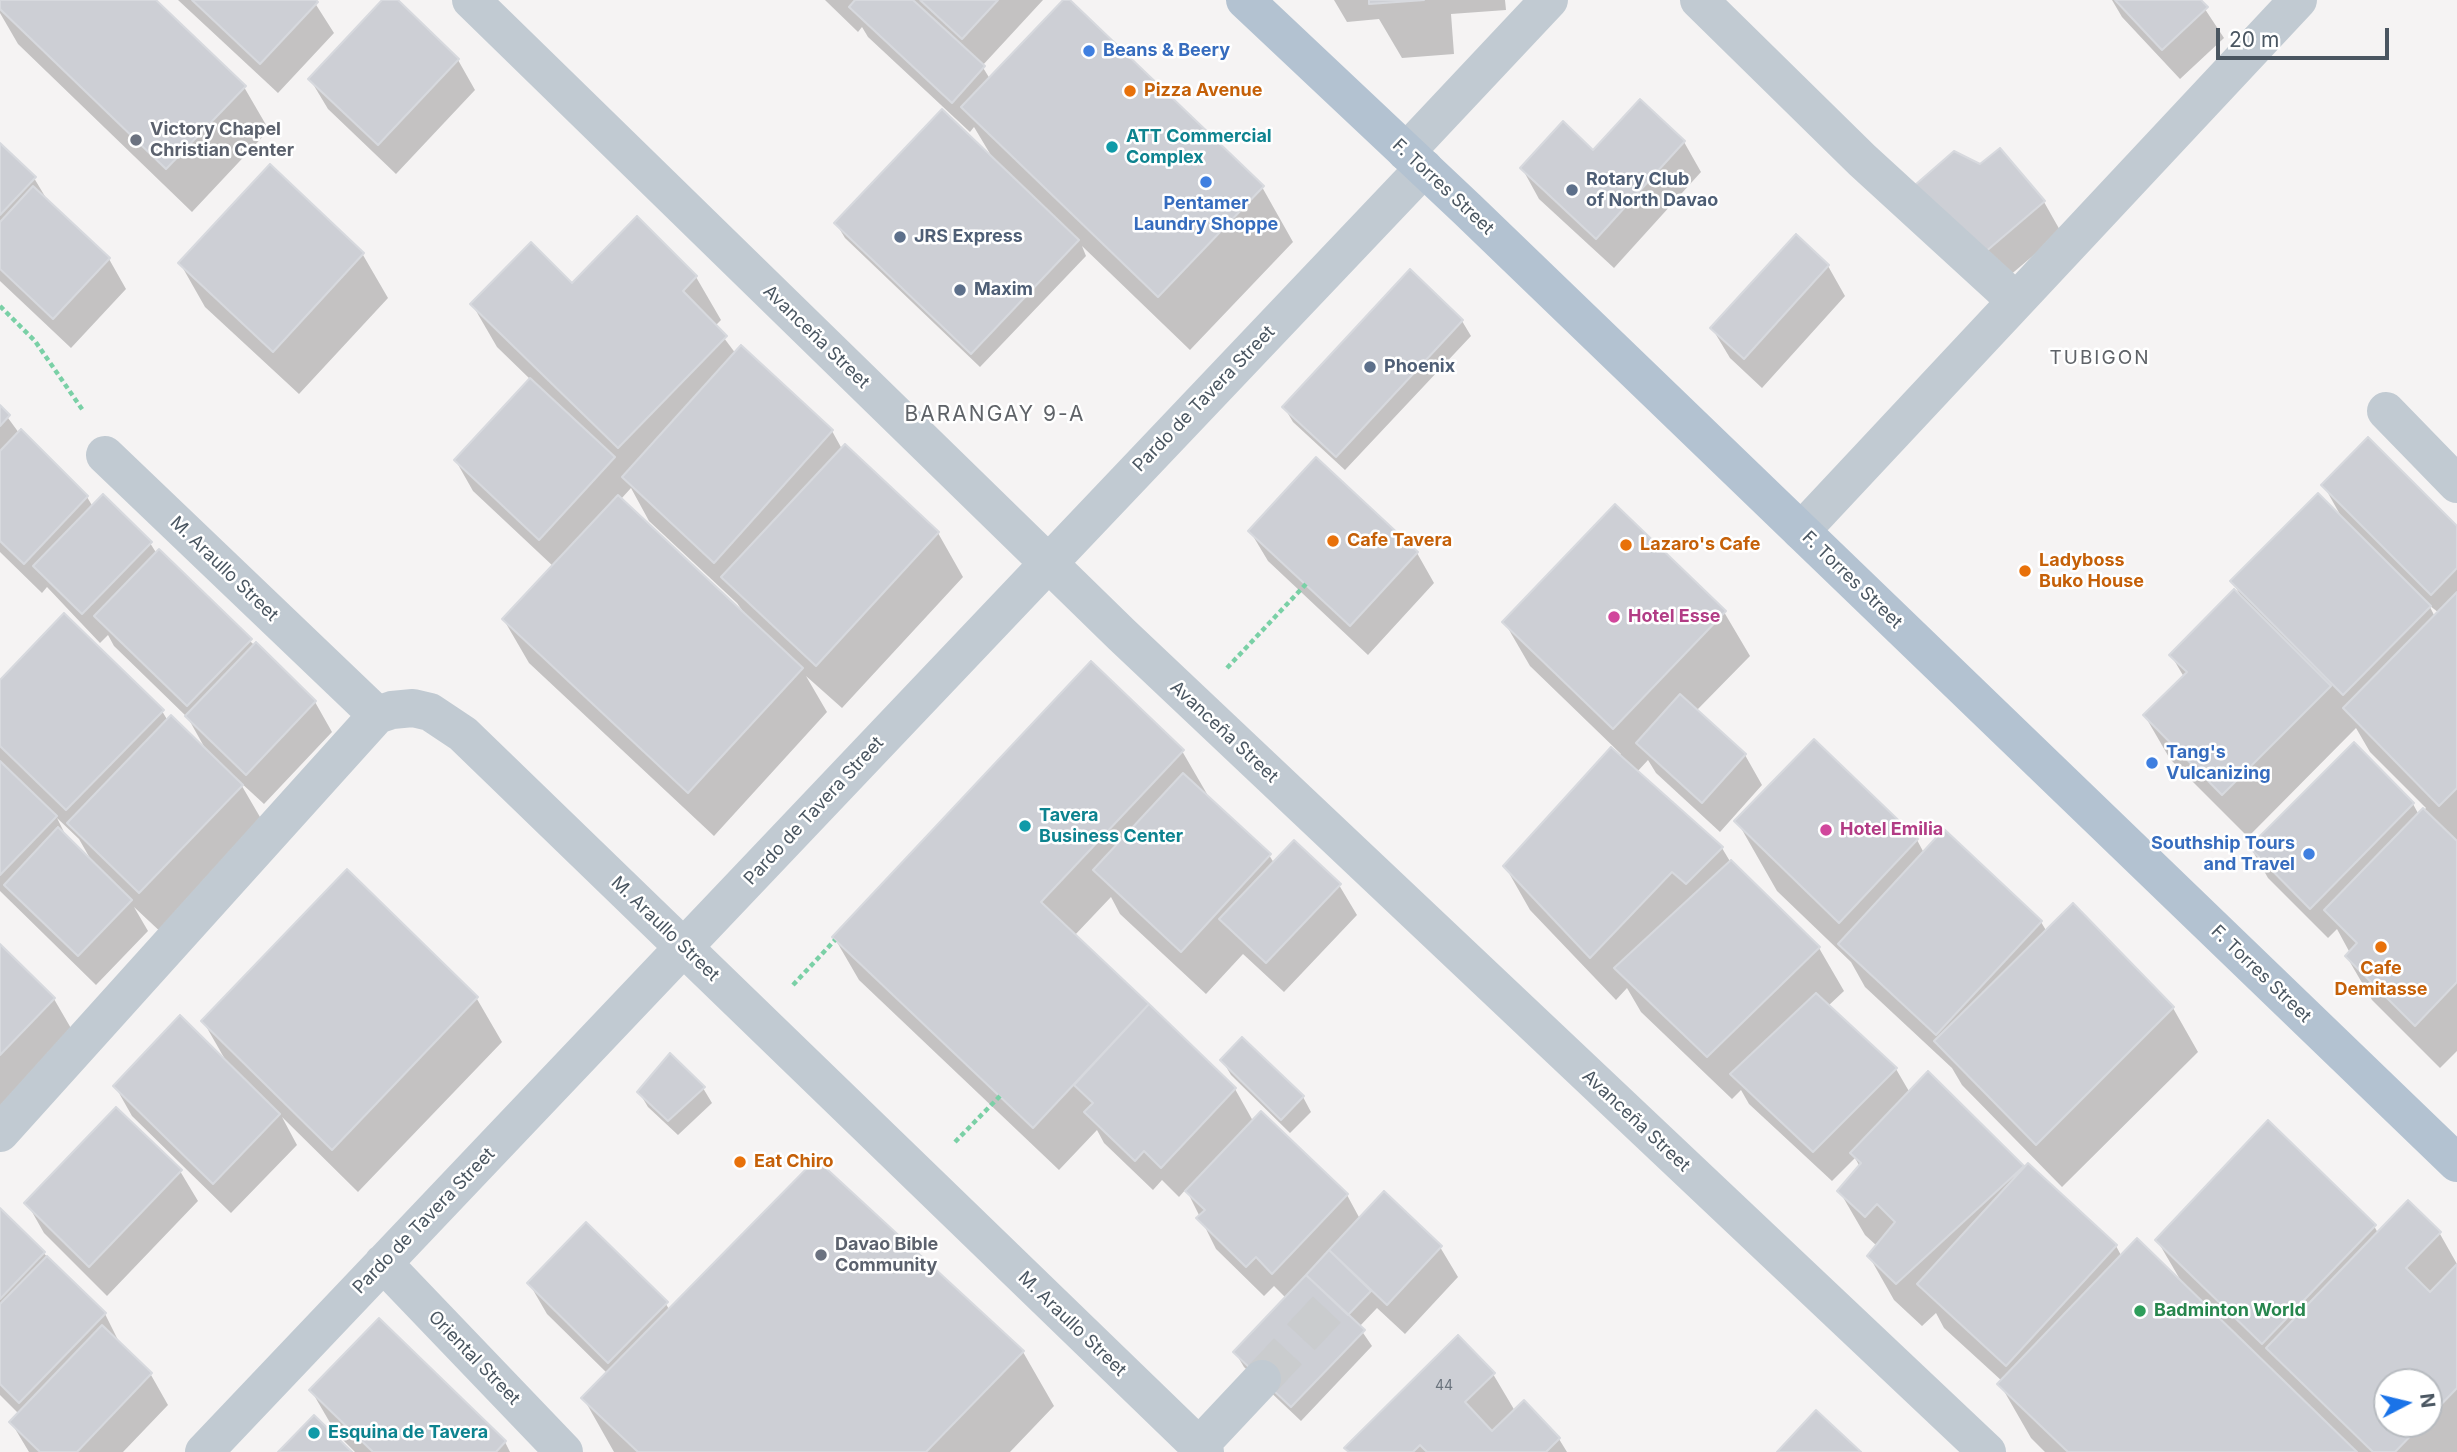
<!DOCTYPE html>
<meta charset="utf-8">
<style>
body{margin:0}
#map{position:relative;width:2457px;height:1452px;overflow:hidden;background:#f5f3f3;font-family:Inter,sans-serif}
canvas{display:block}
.north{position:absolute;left:2373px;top:1368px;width:70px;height:70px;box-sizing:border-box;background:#fff;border:2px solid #b7bbc0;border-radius:50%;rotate:83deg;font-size:19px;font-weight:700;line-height:28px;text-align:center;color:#4a5661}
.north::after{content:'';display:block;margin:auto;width:24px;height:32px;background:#1a73e8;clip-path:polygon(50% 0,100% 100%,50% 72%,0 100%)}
.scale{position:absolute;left:2216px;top:28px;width:173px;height:32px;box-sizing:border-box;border:4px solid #4a5661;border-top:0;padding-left:9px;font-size:21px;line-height:24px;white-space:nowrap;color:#4a5661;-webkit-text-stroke:5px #fff;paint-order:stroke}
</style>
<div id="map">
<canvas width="2457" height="1452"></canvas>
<div class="north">N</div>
<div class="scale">20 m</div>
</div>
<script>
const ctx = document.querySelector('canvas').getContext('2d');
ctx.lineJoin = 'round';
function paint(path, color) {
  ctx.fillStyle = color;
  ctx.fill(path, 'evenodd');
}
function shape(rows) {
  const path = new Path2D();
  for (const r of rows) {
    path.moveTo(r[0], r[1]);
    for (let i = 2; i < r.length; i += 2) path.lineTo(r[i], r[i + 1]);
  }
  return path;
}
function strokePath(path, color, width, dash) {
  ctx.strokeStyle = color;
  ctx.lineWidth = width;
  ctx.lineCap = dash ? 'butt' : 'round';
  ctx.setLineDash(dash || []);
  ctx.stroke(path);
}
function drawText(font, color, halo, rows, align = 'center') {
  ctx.font = font + ' Inter,sans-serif';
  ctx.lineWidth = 5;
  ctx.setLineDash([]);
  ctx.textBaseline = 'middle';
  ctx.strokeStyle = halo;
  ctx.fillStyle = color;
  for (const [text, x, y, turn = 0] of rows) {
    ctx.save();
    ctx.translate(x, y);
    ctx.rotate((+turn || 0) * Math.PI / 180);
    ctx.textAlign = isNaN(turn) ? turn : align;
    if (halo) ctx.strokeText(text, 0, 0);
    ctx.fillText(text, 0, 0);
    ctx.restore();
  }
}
paint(shape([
 [0,0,153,0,244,87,269,130,192,212,18,44,0,13],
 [178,0,313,0,334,33,278,93],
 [385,0,395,0,458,60,475,90,396,174,328,109,310,79],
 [825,0,1043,0,982,66,990,79,1068,0,1262,187,1293,242,1190,350,1082,246,1086,256,980,367,845,238,836,223,992,157,974,127,970,132,868,37,862,27,858,32],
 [1334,0,1505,0,1506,10,1451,14,1454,54,1402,58,1379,19,1347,22],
 [2112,0,2199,0,2224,38,2180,79,2122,17],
 [1640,101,1684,142,1701,172,1614,268,1539,199,1522,168,1593,152],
 [0,145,34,178,49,203,109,259,126,289,71,348,0,281],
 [1954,153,2044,202,2061,232,1995,288],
 [270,167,363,255,388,298,299,394,205,307,180,263],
 [1828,266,1845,296,1762,388,1730,358,1712,328],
 [1410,271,1462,321,1471,336,1345,470,1293,422,1284,407],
 [696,277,721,320,715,326,736,354,832,431,842,449,938,533,963,577,842,708,806,676,827,712,714,836,529,663,504,620,554,567,473,491,456,461,531,380,497,347,472,304,572,285],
 [631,488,649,521,737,603,744,613,621,499],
 [0,407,19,433,87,497,93,507,150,543,157,554,315,702,332,732,264,804,239,781,267,829,165,936,134,907,148,931,96,985,0,891,0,682,162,711,168,721,206,750,188,718,114,646,108,635,100,643,47,587,42,593,0,552],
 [57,818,79,839,91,860,68,840],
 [2324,486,2457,528,2457,1051,2440,1068,2372,1000,2347,957,2350,953,2337,929,2328,938,2268,878,2251,848,2413,804,2419,815,2426,808,2370,752,2356,728,2248,837,2170,759,2145,716,2184,677,2171,655,2242,598,2232,581,2342,518],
 [2429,605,2439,613,2435,617],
 [1250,531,1417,553,1434,583,1368,655,1268,561],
 [1724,612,1750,656,1696,711,1745,755,1762,785,1720,832,1656,773,1648,760,1637,772,1722,848,1731,863,1819,948,1844,991,1828,1006,1896,1069,1910,1093,2022,1167,2116,1246,2122,1257,2181,1281,2157,1240,2374,1226,2378,1233,2408,1203,2440,1234,2457,1264,2457,1452,2045,1452,2031,1438,2000,1384,2002,1381,1944,1328,1936,1313,1922,1326,1894,1300,1869,1256,1877,1246,1865,1235,1840,1192,1860,1167,1855,1158,1832,1181,1749,1104,1741,1090,1732,1099,1641,1012,1627,988,1616,1000,1530,910,1505,866,1621,754,1530,666,1505,623],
 [2387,1382,2429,1382,2429,1424,2387,1424],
 [1182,751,1207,794,1206,796,1269,855,1274,863,1339,885,1357,915,1284,992,1243,954,1206,994,1120,914,1111,897,1074,936,1235,1089,1253,1121,1347,1195,1360,1219,1440,1247,1458,1277,1405,1334,1377,1308,1359,1327,1372,1346,1301,1421,1244,1367,1235,1352,1286,1298,1274,1286,1264,1296,1216,1249,1186,1189,1179,1197,1162,1180,1153,1190,1104,1143,1097,1130,1059,1170,859,980,834,937],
 [1737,821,1917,840,1924,853,2041,922,2047,932,2173,1008,2198,1052,2062,1187,1962,1085,1952,1068,1865,987,1851,962,1777,891],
 [347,871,477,999,502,1042,358,1192,282,1117,297,1145,231,1213,132,1116,115,1086,226,1061,203,1021],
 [0,947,54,999,79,1042,0,1124],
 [1222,1060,1303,1097,1311,1112,1290,1133,1231,1075],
 [703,1088,712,1103,678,1135,648,1107,639,1092],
 [180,1171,198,1201,107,1296,44,1233,27,1203],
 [0,1210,105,1314,121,1346,151,1375,168,1405,123,1452,29,1452,11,1422,19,1414,0,1395],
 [529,1283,666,1304,670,1311,1023,1352,1054,1406,1010,1452,614,1452,584,1399,608,1374,547,1314],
 [1493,1374,1515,1411,1559,1439,1567,1452,1349,1452,1347,1448],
 [311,1390,505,1442,510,1452,355,1452,336,1433]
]), '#0003');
const building = shape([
 [0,0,156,0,246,86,166,169,0,9,0,0],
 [192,0,316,0,318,2,260,64,192,0],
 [382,0,398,0,459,59,378,145,308,79,382,0],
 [855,0,913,0,985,66,952,103,849,7,855,0],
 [920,0,998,0,962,39,920,0],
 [1063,0,1070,0,1264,186,1158,297,961,107,1063,0],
 [1369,0,1424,0,1369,4,1369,0],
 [2115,0,2201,0,2208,7,2162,50,2115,0],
 [1640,99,1685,141,1596,239,1520,168,1563,121,1593,150,1640,99],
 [942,109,1079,240,971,354,834,223,942,109],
 [0,143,36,177,0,215,0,143],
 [2000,148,2045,201,1977,259,1915,185,1954,151,1980,164,2000,148],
 [270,164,364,253,273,352,178,263,270,164],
 [33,186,110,258,53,319,0,269,0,222,33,186],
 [637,216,697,276,683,291,727,336,618,448,470,304,531,242,572,283,637,216],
 [1796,234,1829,265,1744,359,1710,328,1796,234],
 [1410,269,1463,320,1336,457,1282,407,1410,269],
 [741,345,833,430,714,563,622,477,741,345],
 [530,378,615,457,539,540,454,460,530,378],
 [0,405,10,415,0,426,0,405],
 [21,429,88,496,24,564,0,541,0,451,21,429],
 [2368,437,2457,526,2457,568,2431,595,2321,485,2368,437],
 [845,444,939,532,816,666,721,577,845,444],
 [1316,457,1418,552,1350,626,1248,531,1316,457],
 [2318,493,2431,606,2343,695,2230,581,2318,493],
 [103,494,152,542,82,614,33,566,103,494],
 [618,495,803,668,688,793,502,619,618,495],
 [1615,504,1726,611,1613,729,1502,622,1615,504],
 [159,549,252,639,187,706,94,616,159,549],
 [2234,589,2331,686,2222,795,2143,715,2187,672,2169,655,2234,589],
 [2457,592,2457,788,2439,806,2343,708,2457,592],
 [64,613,164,710,66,810,0,746,0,680,64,613],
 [256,642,316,701,246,775,185,716,256,642],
 [1091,661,1184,750,1041,902,1149,1004,1033,1128,832,937,1091,661],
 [1680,694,1746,754,1702,803,1636,743,1680,694],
 [171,715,243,785,139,893,67,823,171,715],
 [1814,739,1918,839,1839,923,1734,821,1814,739],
 [2354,742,2414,803,2310,909,2249,847,2354,742],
 [1611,747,1723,847,1686,884,1672,872,1590,958,1503,866,1611,747],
 [0,761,57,816,0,875,0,761],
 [1183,773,1271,854,1181,952,1093,870,1183,773],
 [2423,808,2457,841,2457,982,2415,1026,2345,956,2357,943,2324,910,2423,808],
 [58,827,132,900,78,956,4,885,58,827],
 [1944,829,2042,921,1936,1035,1838,944,1944,829],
 [1294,840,1341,884,1266,963,1219,919,1294,840],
 [1731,860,1820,947,1707,1057,1614,968,1731,860],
 [347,869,478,997,332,1150,201,1021,347,869],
 [2073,903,2174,1007,2036,1145,1934,1041,2073,903],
 [0,944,55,998,0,1055,0,944],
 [1816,993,1897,1068,1813,1152,1730,1074,1816,993],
 [1149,1004,1236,1088,1161,1168,1144,1151,1135,1161,1084,1112,1093,1103,1074,1085,1149,1004],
 [180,1015,280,1114,213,1184,113,1086,180,1015],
 [1242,1037,1304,1096,1281,1120,1220,1060,1242,1037],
 [670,1053,705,1087,668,1121,637,1092,670,1053],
 [1928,1071,2024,1166,1896,1284,1867,1256,1895,1222,1877,1204,1865,1217,1837,1191,1861,1163,1850,1153,1928,1071],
 [116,1107,182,1170,89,1267,24,1203,116,1107],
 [1261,1111,1348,1194,1272,1274,1256,1257,1246,1267,1196,1218,1205,1210,1185,1191,1261,1111],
 [2268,1120,2376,1225,2262,1344,2155,1240,2268,1120],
 [816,1159,1024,1351,926,1452,638,1452,581,1398,816,1159],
 [2028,1163,2117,1245,2006,1366,1917,1284,2028,1163],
 [1384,1191,1442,1246,1387,1305,1329,1250,1384,1191],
 [2408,1200,2441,1232,2406,1268,2430,1292,2457,1264,2457,1388,2429,1417,2429,1382,2387,1382,2387,1424,2422,1424,2395,1452,2373,1452,2266,1348,2408,1200],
 [0,1208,45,1252,0,1299,0,1208],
 [586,1222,668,1302,608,1363,527,1283,586,1222],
 [2137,1238,2357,1452,2068,1452,1997,1384,2137,1238],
 [1329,1250,1371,1291,1348,1315,1306,1275,1329,1250],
 [47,1256,106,1313,19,1403,0,1384,0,1304,47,1256],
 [1306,1275,1365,1330,1291,1407,1233,1352,1306,1275],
 [379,1318,506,1441,496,1452,373,1452,309,1390,379,1318],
 [102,1325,152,1373,77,1452,40,1452,9,1422,102,1325],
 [1458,1335,1495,1373,1465,1402,1492,1431,1524,1400,1560,1438,1546,1452,1427,1452,1420,1445,1413,1452,1349,1452,1344,1448,1458,1335],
 [1816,1410,1861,1452,1777,1452,1816,1410],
 [314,1415,352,1452,278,1452,314,1415]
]);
paint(building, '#cdcfd5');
strokePath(building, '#d7d9de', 2);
strokePath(shape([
 [1262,1379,1331,1305]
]), '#caccce', 38, [38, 19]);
strokePath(shape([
 [0,306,35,341,84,412],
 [1227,668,1306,584],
 [793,985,835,940],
 [955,1142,1000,1096]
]), '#7ad0a6', 4.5, [5, 3.5]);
strokePath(shape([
 [471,0,1122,635,1987,1452],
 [1699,0,1862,160,2016,301],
 [1406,152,1549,0],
 [2386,411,2457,484],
 [105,455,377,715],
 [1801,531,2298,0],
 [0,1133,377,715,392,710,413,708,430,712,463,734,1205,1452],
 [383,1263,564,1452],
 [1199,1446,1262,1379],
 [204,1452,1424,168]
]), '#c1cad2', 38);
strokePath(shape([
 [1245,0,1467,209,2457,1163]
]), '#b3c2d1', 38);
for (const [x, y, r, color] of [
 [1089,51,7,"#3f7fe0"],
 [1130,91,7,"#e8710a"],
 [136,140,7,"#6b7280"],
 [1112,147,7,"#0f9aa8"],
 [1206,182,7,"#3f7fe0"],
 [1572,190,7,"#5c6f8a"],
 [900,237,7,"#5c6f8a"],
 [960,290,7,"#5c6f8a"],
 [1370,367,7,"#5c6f8a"],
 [1333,541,7,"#e8710a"],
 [1626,545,7,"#e8710a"],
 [2025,571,7,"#e8710a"],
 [1614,617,7,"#d1479c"],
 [2152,763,7,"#3f7fe0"],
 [1025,826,7,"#0f9aa8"],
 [1826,830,7,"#d1479c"],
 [2309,854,7,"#3f7fe0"],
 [2381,947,7,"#e8710a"],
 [740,1162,7,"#e8710a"],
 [821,1255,7,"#6b7280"],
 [2140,1311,7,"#2e9e5b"],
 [314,1433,7,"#0f9aa8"]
]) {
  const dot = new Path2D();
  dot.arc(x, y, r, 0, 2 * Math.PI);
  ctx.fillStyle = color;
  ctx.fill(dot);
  strokePath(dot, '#fff', 2.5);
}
drawText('14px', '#6b747e', null, [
 ["44",1444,1386]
]);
drawText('bold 18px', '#366cbe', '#fff', [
 ["Beans & Beery",1103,51],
 ["Pentamer",1206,204,"center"],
 ["Laundry Shoppe",1206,225,"center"],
 ["Tang's",2166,753],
 ["Vulcanizing",2166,774],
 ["Southship Tours",2295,844,"right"],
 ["and Travel",2295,865,"right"]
], 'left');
drawText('bold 18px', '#c56008', '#fff', [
 ["Pizza Avenue",1144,91],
 ["Cafe Tavera",1347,541],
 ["Lazaro's Cafe",1640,545],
 ["Ladyboss",2039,561],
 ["Buko House",2039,582],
 ["Cafe",2381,969,"center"],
 ["Demitasse",2381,990,"center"],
 ["Eat Chiro",754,1162]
], 'left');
drawText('bold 18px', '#5b616d', '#fff', [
 ["Victory Chapel",150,130],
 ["Christian Center",150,151],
 ["Davao Bible",835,1245],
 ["Community",835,1266]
], 'left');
drawText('bold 18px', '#0d838f', '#fff', [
 ["ATT Commercial",1126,137],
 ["Complex",1126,158],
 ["Tavera",1039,816],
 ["Business Center",1039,837],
 ["Esquina de Tavera",328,1433]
], 'left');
drawText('bold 18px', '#4e5e75', '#fff', [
 ["Rotary Club",1586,180],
 ["of North Davao",1586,201],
 ["JRS Express",914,237],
 ["Maxim",974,290],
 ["Phoenix",1384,367]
], 'left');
drawText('18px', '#4a5661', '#fff', [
 ["F. Torres Street",1443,187,43],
 ["Avanceña Street",816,337,44],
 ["Pardo de Tavera Street",1204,399,-46],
 ["M. Araullo Street",224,569,44],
 ["F. Torres Street",1852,580,44],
 ["Avanceña Street",1224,732,43],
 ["Pardo de Tavera Street",814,811,-47],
 ["M. Araullo Street",665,929,44],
 ["F. Torres Street",2261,974,44],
 ["Avanceña Street",1636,1121,43],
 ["Pardo de Tavera Street",424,1221,-46],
 ["M. Araullo Street",1072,1324,44],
 ["Oriental Street",474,1358,46]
]);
drawText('bold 18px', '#b23c85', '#fff', [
 ["Hotel Esse",1628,617],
 ["Hotel Emilia",1840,830]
], 'left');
drawText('bold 18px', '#27864d', '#fff', [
 ["Badminton World",2154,1311]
], 'left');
ctx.letterSpacing = '2px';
drawText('19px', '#5f6368', '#fff', [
 ["TUBIGON",2100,358]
]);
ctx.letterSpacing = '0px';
ctx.letterSpacing = '2px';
drawText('21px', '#5f6368', '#fff', [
 ["BARANGAY 9-A",995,415]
]);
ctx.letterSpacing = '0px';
</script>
